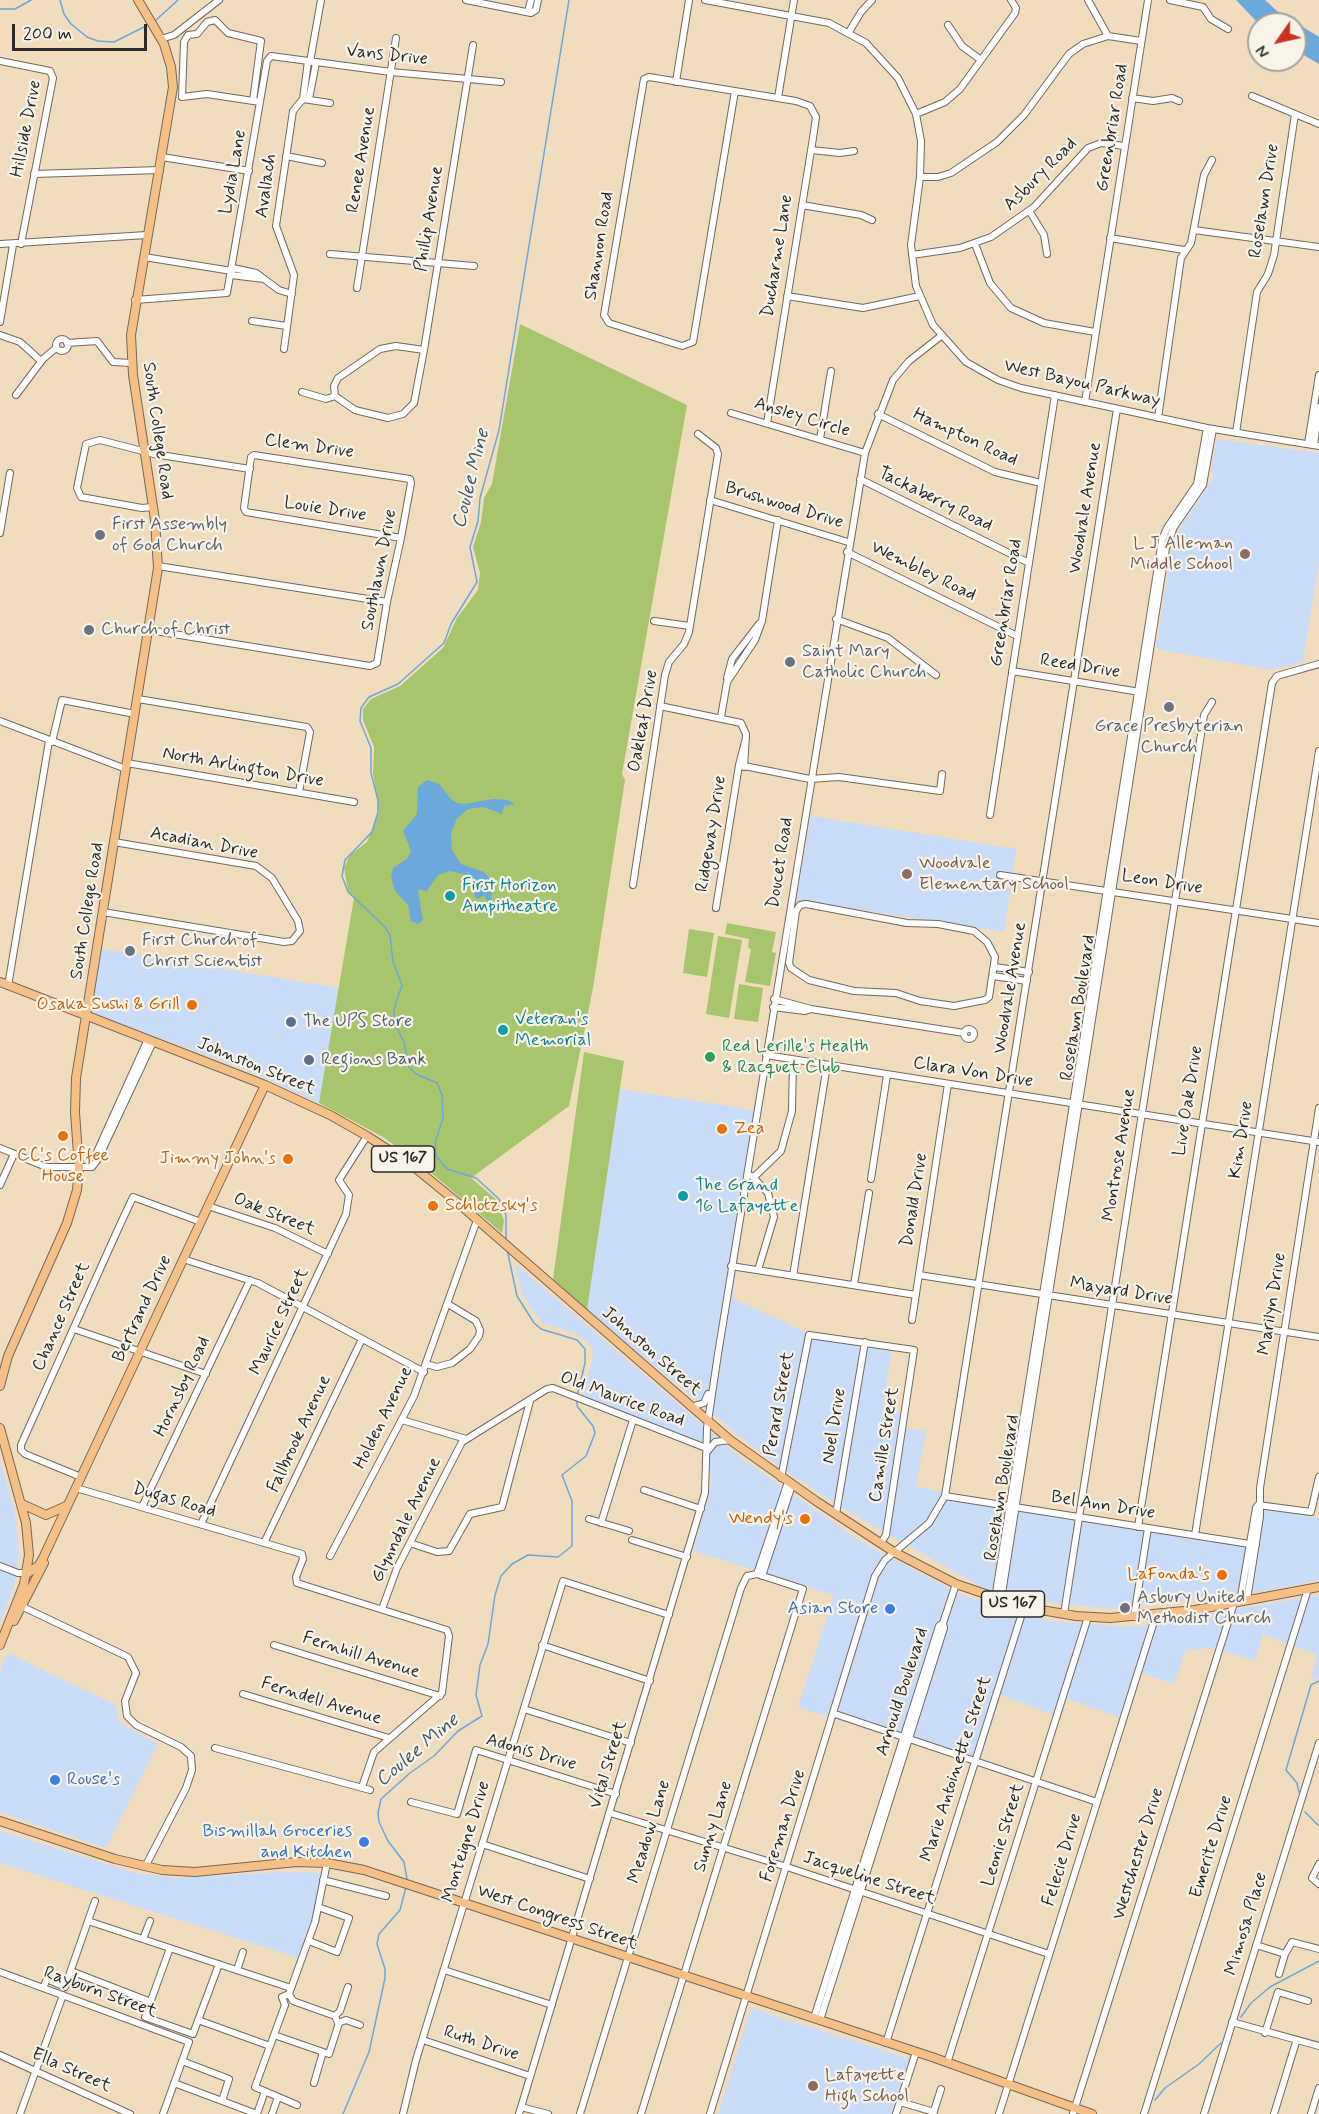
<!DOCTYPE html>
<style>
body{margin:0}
#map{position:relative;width:1319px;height:2114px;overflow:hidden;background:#f2dcbe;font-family:Mynerve,sans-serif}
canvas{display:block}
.north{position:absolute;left:1247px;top:12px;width:60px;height:60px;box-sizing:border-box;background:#f7f3e8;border:2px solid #a5a39c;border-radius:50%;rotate:236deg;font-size:16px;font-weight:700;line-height:24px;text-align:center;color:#2b2b2b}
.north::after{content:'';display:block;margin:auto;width:21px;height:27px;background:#c8321e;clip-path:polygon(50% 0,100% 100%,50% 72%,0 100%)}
.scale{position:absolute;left:12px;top:24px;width:135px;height:27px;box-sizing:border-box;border:3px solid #2b2b2b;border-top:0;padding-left:8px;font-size:18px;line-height:21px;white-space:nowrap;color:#2b2b2b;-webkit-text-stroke:4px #f7f3e8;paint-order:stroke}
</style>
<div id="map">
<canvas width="1319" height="2114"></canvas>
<div class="north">N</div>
<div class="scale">200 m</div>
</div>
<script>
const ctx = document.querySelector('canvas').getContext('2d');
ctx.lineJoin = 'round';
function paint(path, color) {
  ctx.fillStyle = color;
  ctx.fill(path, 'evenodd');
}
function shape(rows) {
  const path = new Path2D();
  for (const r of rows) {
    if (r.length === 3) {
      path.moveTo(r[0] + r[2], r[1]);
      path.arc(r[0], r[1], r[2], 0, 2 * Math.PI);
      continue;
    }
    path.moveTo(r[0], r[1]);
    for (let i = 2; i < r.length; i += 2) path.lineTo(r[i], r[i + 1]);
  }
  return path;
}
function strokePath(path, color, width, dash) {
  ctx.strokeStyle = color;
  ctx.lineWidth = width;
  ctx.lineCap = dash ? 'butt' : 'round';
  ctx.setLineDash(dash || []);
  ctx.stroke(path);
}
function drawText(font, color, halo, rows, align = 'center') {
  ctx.font = font + ' Mynerve,sans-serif';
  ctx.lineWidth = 4.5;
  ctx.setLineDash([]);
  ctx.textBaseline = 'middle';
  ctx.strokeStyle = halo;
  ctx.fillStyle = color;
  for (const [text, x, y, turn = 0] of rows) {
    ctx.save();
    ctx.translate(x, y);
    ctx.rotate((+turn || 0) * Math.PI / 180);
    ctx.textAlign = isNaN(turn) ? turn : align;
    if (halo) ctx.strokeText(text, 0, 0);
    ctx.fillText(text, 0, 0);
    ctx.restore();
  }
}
paint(shape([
 [1217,439,1319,453,1319,562,1303,662,1272,670,1156,649,1172,545,1176,534,1213,478,1211,469],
 [811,816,1016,849,1004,932,796,900],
 [97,948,339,988,319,1103,254,1073,88,1011],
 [620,1089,758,1111,733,1298,807,1333,892,1350,883,1406,909,1415,905,1428,926,1431,916,1486,949,1494,1253,1542,1259,1508,1319,1518,1319,1580,1270,1590,1111,1609,1022,1599,985,1589,840,1507,764,1456,587,1310],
 [514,1263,742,1459,861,1542,964,1596,1050,1621,1132,1627,1319,1595,1319,1680,1311,1677,1317,1655,1263,1634,1255,1661,1215,1648,1186,1650,1174,1684,1142,1673,1127,1720,1067,1699,1061,1718,1001,1695,979,1765,798,1707,834,1595,693,1551,711,1487,709,1447,583,1397,593,1356,591,1346,578,1334,542,1323,522,1294],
 [0,1462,14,1508,19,1552,15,1583,0,1623],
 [8,1653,116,1705,119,1722,158,1744,106,1848,0,1812,0,1671],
 [0,1831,138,1874,178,1878,284,1872,322,1873,313,1917,299,1958,0,1863],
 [751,2008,909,2059,892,2114,718,2114]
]), '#c9dcf9');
paint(shape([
 [520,324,687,405,622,774,625,780,593,988,569,1106,471,1178,497,1200,504,1221,502,1233,422,1165,383,1137,319,1103,354,898,348,891,344,868,350,855,367,842,379,812,373,773,374,747,363,720,363,709,371,699,400,686,443,648,457,618,478,590,480,573,473,547,481,522,484,498,492,484],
 [727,923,776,932,772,952,776,953,770,986,745,982,751,949,748,948,749,939,725,934],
 [689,929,714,933,707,977,683,973],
 [718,936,742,940,729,1018,706,1014],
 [739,984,763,988,758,1022,734,1019],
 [584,1052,624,1061,587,1310,553,1279]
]), '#a7c56d');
paint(shape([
 [1236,0,1265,0,1277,11,1319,37,1319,64,1295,50,1295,24,1259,24],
 [427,780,439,784,451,799,457,803,465,804,493,799,507,800,515,804,504,806,502,814,484,807,468,809,457,818,451,833,452,850,461,864,484,872,493,882,491,903,488,902,484,895,478,899,475,897,472,881,467,875,450,871,438,875,426,892,420,889,418,891,423,920,418,924,411,921,408,905,395,891,391,877,393,868,408,858,411,851,403,831,417,814,418,787]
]), '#6ba8dc');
strokePath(shape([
 [60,0,64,14,71,24,87,37,98,41,114,42,148,25],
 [0,9,15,9,31,0],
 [155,21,178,0],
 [506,1241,506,1215,499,1199,476,1178,447,1169,436,1156,435,1143,443,1118,442,1095,437,1083,416,1074,409,1067,404,1042,394,1022,394,1009,402,985,393,962,390,935,384,926,348,892,342,876,345,860,372,832,378,812,378,800,371,773,371,748,360,721,361,708,369,697,398,684,444,643,451,624,477,582,470,547,478,521,480,498,499,430,569,0],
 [507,1249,517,1296,534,1323,541,1329,577,1340,585,1349,585,1363,577,1396],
 [1299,1792,1297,1783,1286,1770,1311,1685,1319,1681],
 [1305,1812,1319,1826],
 [407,1879,404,1862,388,1841,379,1822,378,1813,381,1799,410,1773,434,1756,458,1731,482,1716,476,1695,480,1665,488,1644,495,1595,501,1576,512,1564,528,1555,558,1557,572,1546,572,1501,562,1475,586,1456,595,1433,593,1426,577,1406,577,1400],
 [1241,2017,1251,2003,1270,1987,1319,1961],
 [1155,2100,1165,2088,1199,2064,1221,2043],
 [343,2114,369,2052,385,1978,385,1969,377,1944,379,1934,400,1910,406,1887]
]), '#6ba8dc', 1.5);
const minor = shape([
 [466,0,531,13,536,10,538,0],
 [705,0,829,23,866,43,898,78,916,114,921,141,920,177,911,245,916,286,933,325,966,362,998,380,1021,388,1207,428,1319,446],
 [1088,0,1108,36],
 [1170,0,1203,7,1211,19,1228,29],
 [528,12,531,0],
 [948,25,962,46,981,60],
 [849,32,861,12,872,0],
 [161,39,174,35,219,0],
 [0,61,50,71,53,78,21,244],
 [310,62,321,0],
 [676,82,689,0],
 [735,91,693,342,682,346,609,323,604,315,644,79,649,77,796,101,810,106,816,117,813,138,767,423],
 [1252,96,1319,124],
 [778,98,794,0],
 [1132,98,1153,101,1172,98,1179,101],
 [303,99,308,61],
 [309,99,316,63],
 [253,101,261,41,228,33,215,20,207,22,197,34,188,35,184,42,182,97,207,94,260,102],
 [916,114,945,102,960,89,1015,13,1016,8,1011,0],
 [811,150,840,153,854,151],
 [286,156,322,163],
 [162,157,249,171],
 [34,174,160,170],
 [920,177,938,177,951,173,997,142,1024,115,1069,54,1083,44,1108,36,1141,41],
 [802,205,861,215,872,220],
 [1030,212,1044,235,1047,254],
 [1194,230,1319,247],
 [1110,238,1184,250],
 [0,244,147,235],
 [975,244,990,283,1011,308,1044,323,1095,332],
 [330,254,474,266],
 [912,255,960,248,991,237,1034,207,1088,148,1101,143,1124,146],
 [144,257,232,271],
 [233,268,256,273,279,290,292,294],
 [231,275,264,279],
 [357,288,396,38],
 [787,296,863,308,920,296],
 [135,300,227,293,267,61,271,56,391,72,501,82],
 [252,321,287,326],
 [0,322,13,245],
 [0,335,20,342,41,361],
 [62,345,6],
 [67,343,97,341,113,362,132,363],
 [284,349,294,275,276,226,293,111,303,99,330,103],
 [424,350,396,346,380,349,338,378,334,386,335,396,355,410,388,418,403,414,414,403,424,350,473,45],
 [302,392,326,399,335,396],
 [16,395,43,359,56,348],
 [1085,402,1148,0],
 [731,413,865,453],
 [878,414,995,472,1041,483],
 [1158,418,1181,258,1191,243,1204,175,1212,160],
 [1236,433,1257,292,1268,274,1274,255,1295,114],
 [820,439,831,371],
 [1308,444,1319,375],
 [1314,445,1319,407],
 [860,479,1029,563],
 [710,500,848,542],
 [153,507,142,508,81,497,77,488,86,444,100,440,154,454,250,469],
 [0,533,10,473],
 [847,552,1017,636],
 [158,566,387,602],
 [836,619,888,638,936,675],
 [654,621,690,626],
 [149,630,370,666,377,663,387,602,401,538,411,483,410,479,254,455,251,457,244,508,246,512,401,538],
 [1012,671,1140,692],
 [727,678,732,659,759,624],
 [138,699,307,727,310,732,299,792],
 [660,706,741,723,746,734,744,767],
 [721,717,727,682,755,640,762,621,778,520],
 [0,721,126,769],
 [52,742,62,700,135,714],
 [127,763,354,802],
 [739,765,810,779,839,777,940,791,942,774],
 [990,815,1055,395],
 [1000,875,1319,923],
 [633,885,665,675,669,662,684,644,689,632,718,454,716,448,698,434],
 [806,904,907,923,938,924,974,931,987,942,995,957,989,997,985,1000,954,1006,920,1001,896,993,854,991,809,980,791,968,789,963,796,911,800,905,806,904],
 [716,908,739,765,746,738],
 [103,912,284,942,292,941,300,931,298,921,272,878,256,866,114,842],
 [995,967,1029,972],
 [993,976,1027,981],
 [8,986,49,741],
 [774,999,811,1009,964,1033],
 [773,1007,805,1011,811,1009],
 [969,1034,5],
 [766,1055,1319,1142],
 [0,1148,46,1167,92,1167,98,1159,97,1152,148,1039],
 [98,1159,153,1042],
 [752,1176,768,1193,774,1217,758,1270],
 [754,1177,781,1151,792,1111,793,1060],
 [871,1179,887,1075],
 [0,1185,14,1154],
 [208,1206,275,1228,328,1254],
 [183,1259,258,1283,424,1372],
 [731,1266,916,1295],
 [919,1275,1319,1337],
 [793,1276,827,1065],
 [854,1285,869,1193],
 [912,1320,948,1084],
 [74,1329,206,1374],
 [426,1364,437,1367,452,1363,470,1349,479,1336,480,1330,476,1321,448,1304],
 [691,1407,704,1403,708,1394],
 [402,1420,466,1439],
 [707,1452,715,1442,730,1440],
 [81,1477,25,1454,21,1450,21,1445,119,1227,133,1197,201,1222],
 [781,1478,809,1335,914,1350,886,1535,881,1543],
 [76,1488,302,1554,303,1559,296,1577,297,1583,447,1630,449,1636,442,1693,374,1752,362,1787],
 [644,1490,701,1509],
 [945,1496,1256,1545],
 [142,1507,250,1280],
 [836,1514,865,1342],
 [589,1519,629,1531],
 [601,1523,633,1420],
 [201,1524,346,1214,349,1195,339,1180,367,1136],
 [1138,1527,1272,683,1277,676,1319,664],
 [1195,1535,1319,751],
 [632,1540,687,1557],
 [264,1543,362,1339],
 [410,1543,437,1552,449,1551,470,1514,502,1507,530,1401],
 [330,1556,414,1396,477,1220],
 [0,1566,18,1573,28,1573],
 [757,1574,788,1482],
 [762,1576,792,1485],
 [995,1599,1162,540,1167,528,1197,484,1207,428],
 [1001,1600,1166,548,1174,527,1203,485,1213,429],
 [1247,1600,1260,1517,1260,1488,1319,1108],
 [1240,1602,1256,1508,1258,1505,1311,1512,1319,1477],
 [19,1605,128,1657,136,1673,125,1701,127,1716,136,1725,181,1747,191,1756,192,1770,186,1788,145,1867],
 [382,1609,397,1568,462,1442,547,1389,553,1388,706,1448],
 [1064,1614,1204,715,1212,702],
 [1134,1617,1148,1528],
 [274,1645,440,1696],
 [542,1645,650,1681],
 [243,1694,389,1738],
 [524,1709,631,1743],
 [835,1714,1097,1802],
 [215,1748,370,1790],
 [411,1802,457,1814,476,1750,616,1794],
 [610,1813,787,1867,1049,1954],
 [482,1844,590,1879],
 [1319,1864,1312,1878,1319,1884],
 [323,1880,386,1896],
 [95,1901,88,1921,291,1988],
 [143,1939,150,1921],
 [309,1941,337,1952,349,1918,318,1907],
 [1256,1945,1285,1954,1279,1974],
 [170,1948,145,2017,193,2034,219,1964],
 [1285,1954,1292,1942,1319,1949],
 [237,1970,243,1952],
 [444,1970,552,2005],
 [71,1971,151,2002],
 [0,1972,189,2042,163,2114],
 [43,1988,47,1979,65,1987,88,1921],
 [289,1994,315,1922,327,1863],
 [289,1994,293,2001,335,2016,338,2023,346,2020,360,2025],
 [285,2005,255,2087,297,2105],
 [285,2005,282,1997,289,1994],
 [335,2016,340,2011,348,1987],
 [814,2018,939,1626,943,1623],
 [198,2020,270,2046],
 [820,2020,944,1628,943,1623,956,1584],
 [1232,2022,1319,2046],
 [1265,2033,1278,1992,1308,2001],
 [274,2035,329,2054,339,2023],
 [423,2040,530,2076],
 [886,2043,1024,1607],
 [0,2055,130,2114],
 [182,2061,229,2079,222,2101],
 [947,2063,1088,1617],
 [174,2083,257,2114,265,2091],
 [314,2083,323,2052],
 [900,2102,934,2112],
 [521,2107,548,2114],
 [20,2114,63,1995],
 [272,2114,278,2097],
 [403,2114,416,2060,563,1581,669,1615],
 [519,2114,705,1493,707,1428,718,1354,865,453,893,380,909,361,941,336],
 [580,2114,741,1588,747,1576,757,1574,803,1589,641,2114],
 [710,2114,875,1576,885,1560,929,1523,945,1496,1117,409],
 [896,2114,916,2052],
 [933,2114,941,2089],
 [999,2114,1156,1615],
 [1073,2114,1234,1603],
 [1144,2114,1308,1589],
 [1204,2114,1319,1743],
 [1274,2114,1296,2042],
 [1311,2114,1319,2088]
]);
const major = shape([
 [0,982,265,1085,330,1115,367,1136,409,1163,458,1203,730,1440,816,1501,894,1552,956,1584,1024,1607,1076,1616,1110,1618,1195,1610,1319,1587],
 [0,1386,8,1356,67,1223,77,1190,79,1168,75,1112,76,1078,158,568,155,520,133,375,131,335,173,87,171,67,164,44,138,0],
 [0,1428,26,1523,29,1555,24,1584,0,1645],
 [22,1504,46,1515,66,1506],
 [28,1573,39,1565,43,1558,265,1085],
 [14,1621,44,1563],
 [0,1821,115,1859,162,1870,195,1872,297,1862,327,1863,364,1870,932,2057,1092,2114]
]);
strokePath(minor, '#71695e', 8);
strokePath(major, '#71695e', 10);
strokePath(minor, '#fff', 6);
strokePath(major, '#f5bf86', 8);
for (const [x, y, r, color] of [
 [100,535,6,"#6b7280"],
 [1245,554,6,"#8d6e63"],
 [89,630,6,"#6b7280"],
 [790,662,6,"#6b7280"],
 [1169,707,6,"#6b7280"],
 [907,874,6,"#8d6e63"],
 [450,896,6,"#0f9aa8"],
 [130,951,6,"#6b7280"],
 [192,1005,6,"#e8710a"],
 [291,1022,6,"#5c6f8a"],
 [503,1030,6,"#0f9aa8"],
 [710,1057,6,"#2e9e5b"],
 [309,1060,6,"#5c6f8a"],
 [722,1129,6,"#e8710a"],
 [63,1136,6,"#e8710a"],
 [288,1159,6,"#e8710a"],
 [683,1196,6,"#0f9aa8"],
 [433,1206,6,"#e8710a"],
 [805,1519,6,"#e8710a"],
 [1222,1575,6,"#e8710a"],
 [1125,1608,6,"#6b7280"],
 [890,1609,6,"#3f7fe0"],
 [55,1780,6,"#3f7fe0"],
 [364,1842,6,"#3f7fe0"],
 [813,2086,6,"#8d6e63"]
]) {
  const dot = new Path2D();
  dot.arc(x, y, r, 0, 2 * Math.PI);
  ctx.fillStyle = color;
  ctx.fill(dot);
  strokePath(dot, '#f7f3e8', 2);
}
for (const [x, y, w] of [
 [403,1159,63],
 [1013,1604,63]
]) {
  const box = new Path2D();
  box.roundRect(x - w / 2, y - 13, w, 26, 4.5);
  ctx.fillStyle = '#f7f3e8';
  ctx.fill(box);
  strokePath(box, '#2b2b2b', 1.5);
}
drawText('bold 16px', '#2b2b2b', null, [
 ["US 167",403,1159],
 ["US 167",1013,1604]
]);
drawText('18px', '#2b2b2b', '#f7f3e8', [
 ["Vans Drive",387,56,6],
 ["Greenbriar Road",1113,128,-81],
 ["Hillside Drive",27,129,-79],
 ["Renee Avenue",362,160,-81],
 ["Lydia Lane",234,172,-80],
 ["Asbury Road",1041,175,-45],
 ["Avallach",267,186,-82],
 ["Roselawn Drive",1265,201,-81],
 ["Phillip Avenue",430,219,-81],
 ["Shannon Road",600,246,-81],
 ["Ducharme Lane",778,256,-81],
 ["West Bayou Parkway",1082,384,13],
 ["Ansley Circle",802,418,17],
 ["South College Road",157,431,82],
 ["Hampton Road",965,438,25],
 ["Clem Drive",309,447,8],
 ["Tackaberry Road",935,500,26],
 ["Brushwood Drive",784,506,17],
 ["Woodvale Avenue",1086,508,-81],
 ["Louie Drive",325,510,9],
 ["Southlawn Drive",380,570,-79],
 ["Wembley Road",923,572,26],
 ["Greenbriar Road",1007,603,-81],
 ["Reed Drive",1080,667,9],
 ["Oakleaf Drive",644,721,-80],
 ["North Arlington Drive",243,768,10],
 ["Ridgeway Drive",712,834,-81],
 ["Acadian Drive",204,844,11],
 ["Doucet Road",781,863,-81],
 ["Leon Drive",1162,883,9],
 ["South College Road",88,911,-81],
 ["Woodvale Avenue",1011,988,-81],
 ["Roselawn Boulevard",1079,1008,-81],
 ["Johnston Street",256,1067,22],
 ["Clara Von Drive",973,1073,9],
 ["Live Oak Drive",1189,1101,-81],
 ["Kim Drive",1242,1140,-81],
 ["Montrose Avenue",1120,1155,-81],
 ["Donald Drive",915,1200,-81],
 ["Oak Street",274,1215,22],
 ["Mayard Drive",1121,1292,9],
 ["Marilyn Drive",1273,1304,-81],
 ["Bertrand Drive",143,1309,-65],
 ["Chance Street",62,1317,-66],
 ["Maurice Street",280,1322,-65],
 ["Johnston Street",651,1352,41],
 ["Hornsby Road",183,1387,-65],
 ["Old Maurice Road",622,1400,20],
 ["Perard Street",780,1404,-80],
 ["Holden Avenue",384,1418,-64],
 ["Noel Drive",835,1426,-81],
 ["Fallbrook Avenue",300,1434,-65],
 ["Camille Street",885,1445,-81],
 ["Roselawn Boulevard",1003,1488,-81],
 ["Dugas Road",174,1501,16],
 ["Bel Ann Drive",1103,1506,9],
 ["Glynndale Avenue",407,1520,-64],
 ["Fernhill Avenue",361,1656,17],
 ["Arnould Boulevard",903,1692,-72],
 ["Ferndell Avenue",321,1702,17],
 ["Adonis Drive",531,1753,16],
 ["Vital Street",609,1765,-73],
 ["Marie Antoinette Street",957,1769,-72],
 ["Foreman Drive",784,1826,-73],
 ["Sunny Lane",714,1827,-73],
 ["Meadow Lane",650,1832,-73],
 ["Leonie Street",1004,1835,-73],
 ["Monteigne Drive",467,1842,-73],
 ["Emerite Drive",1212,1847,-73],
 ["Westchester Drive",1139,1854,-73],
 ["Felecie Drive",1063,1860,-73],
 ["Jacqueline Street",869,1879,18],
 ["West Congress Street",557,1918,19],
 ["Mimosa Place",1247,1924,-73],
 ["Rayburn Street",100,1993,20],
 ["Ruth Drive",481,2044,18],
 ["Ella Street",71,2071,24]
]);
drawText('18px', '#5b616d', '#f7f3e8', [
 ["First Assembly",112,525],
 ["of God Church",112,546],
 ["Church of Christ",101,630],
 ["Saint Mary",802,652],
 ["Catholic Church",802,673],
 ["Grace Presbyterian",1169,727,"center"],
 ["Church",1169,748,"center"],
 ["First Church of",142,941],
 ["Christ Scientist",142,962],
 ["Asbury United",1137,1598],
 ["Methodist Church",1137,1619]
], 'left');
drawText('18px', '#785e54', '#f7f3e8', [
 ["L J Alleman",1233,544,"right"],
 ["Middle School",1233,565,"right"],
 ["Woodvale",919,864],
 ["Elementary School",919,885],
 ["Lafayette",825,2076],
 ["High School",825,2097]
], 'left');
drawText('18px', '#0d838f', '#f7f3e8', [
 ["First Horizon",462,886],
 ["Ampitheatre",462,907],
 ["Veteran's",515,1020],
 ["Memorial",515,1041],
 ["The Grand",695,1186],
 ["16 Lafayette",695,1207]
], 'left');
drawText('18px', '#c56008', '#f7f3e8', [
 ["Osaka Sushi & Grill",180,1005],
 ["Zea",734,1129,"left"],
 ["CC's Coffee",63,1156,"center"],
 ["House",63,1177,"center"],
 ["Jimmy John's",276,1159],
 ["Schlotzsky's",445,1206,"left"],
 ["Wendy's",793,1519],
 ["LaFonda's",1210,1575]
], 'right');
drawText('18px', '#4e5e75', '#f7f3e8', [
 ["The UPS Store",303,1022],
 ["Regions Bank",321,1060]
], 'left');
drawText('18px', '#27864d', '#f7f3e8', [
 ["Red Lerille's Health",722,1047],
 ["& Racquet Club",722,1068]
], 'left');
drawText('18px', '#366cbe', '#f7f3e8', [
 ["Asian Store",878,1609],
 ["Rouse's",67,1780,"left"],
 ["Bismillah Groceries",352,1832],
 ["and Kitchen",352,1853]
], 'right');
drawText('italic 20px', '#415769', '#f7f3e8', [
 ["Coulee Mine",472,479,-76],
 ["Coulee Mine",418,1751,-40]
]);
</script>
